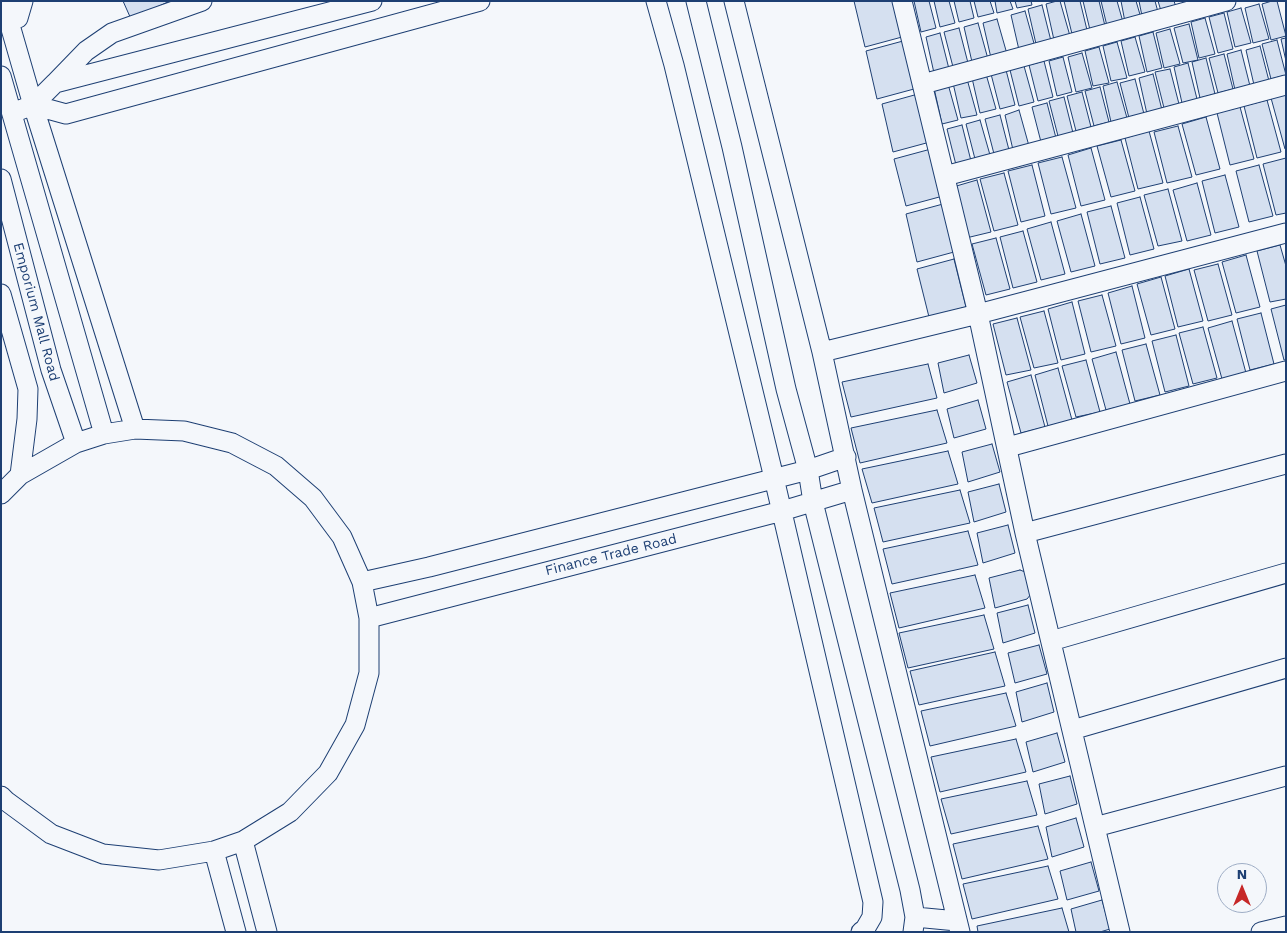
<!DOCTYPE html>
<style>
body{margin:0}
#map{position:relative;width:1287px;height:933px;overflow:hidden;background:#f4f7fb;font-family:"Work Sans",sans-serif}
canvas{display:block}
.frame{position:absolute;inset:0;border:2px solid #1d3f73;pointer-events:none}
.north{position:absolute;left:1217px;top:863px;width:50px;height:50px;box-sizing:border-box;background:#f4f7fb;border:1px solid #9eadc5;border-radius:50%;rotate:0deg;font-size:14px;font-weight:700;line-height:20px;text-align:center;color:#1d3f73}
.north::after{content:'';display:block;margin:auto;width:18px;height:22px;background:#c62828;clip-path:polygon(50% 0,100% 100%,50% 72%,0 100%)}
</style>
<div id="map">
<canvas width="1287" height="933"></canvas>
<div class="frame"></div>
<div class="north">N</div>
</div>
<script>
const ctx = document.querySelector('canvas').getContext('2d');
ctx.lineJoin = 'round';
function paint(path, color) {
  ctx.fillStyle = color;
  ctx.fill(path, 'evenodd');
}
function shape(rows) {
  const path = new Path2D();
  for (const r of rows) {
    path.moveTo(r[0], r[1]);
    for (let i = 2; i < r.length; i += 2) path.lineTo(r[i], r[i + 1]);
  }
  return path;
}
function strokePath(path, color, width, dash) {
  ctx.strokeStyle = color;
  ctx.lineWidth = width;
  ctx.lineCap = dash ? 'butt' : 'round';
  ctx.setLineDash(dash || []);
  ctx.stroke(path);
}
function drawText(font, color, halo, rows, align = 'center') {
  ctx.font = font + ' "Work Sans",sans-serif';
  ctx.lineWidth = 4;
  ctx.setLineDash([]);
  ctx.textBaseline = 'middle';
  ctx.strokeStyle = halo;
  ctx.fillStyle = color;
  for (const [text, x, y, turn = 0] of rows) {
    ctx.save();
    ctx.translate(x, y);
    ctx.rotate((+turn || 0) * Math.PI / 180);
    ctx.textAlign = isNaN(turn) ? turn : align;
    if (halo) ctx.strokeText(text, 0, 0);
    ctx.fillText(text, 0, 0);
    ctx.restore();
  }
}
const building = shape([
 [123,1,170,1,131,19,123,1],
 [854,1,893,1,902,37,865,47,854,1],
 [914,1,929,1,936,28,921,32,914,1],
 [934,1,949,1,955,23,940,27,934,1],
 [954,1,970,1,974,18,959,22,954,1],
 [974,1,990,1,994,13,978,17,974,1],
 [995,1,1010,1,1013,9,997,13,995,1],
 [1015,1,1031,1,1032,5,1017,8,1015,1],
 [1057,1,1060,1,1070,36,1054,40,1046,4,1057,1],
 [1064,1,1080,1,1087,30,1072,34,1064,1],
 [1083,1,1099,1,1105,26,1090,30,1083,1],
 [1101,1,1117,1,1123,22,1107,26,1101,1],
 [1121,1,1136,1,1141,18,1125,22,1121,1],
 [1139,1,1155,1,1158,12,1142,16,1139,1],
 [1158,1,1174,1,1176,7,1161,11,1158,1],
 [1272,1,1277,1,1286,36,1271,40,1262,4,1272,1],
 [1259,4,1269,39,1253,43,1245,8,1259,4],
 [1042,5,1051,41,1036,44,1028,9,1042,5],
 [1241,8,1251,43,1235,47,1227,12,1241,8],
 [1025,11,1035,47,1019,50,1011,15,1025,11],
 [1224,13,1233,49,1218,53,1209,17,1224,13],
 [1205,18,1215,54,1199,58,1191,22,1205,18],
 [997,19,1007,54,991,58,983,23,997,19],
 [978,23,988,59,972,62,964,27,978,23],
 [1189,24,1198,60,1183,63,1174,28,1189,24],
 [959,28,968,63,953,67,944,32,959,28],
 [1170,29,1180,64,1164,68,1156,33,1170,29],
 [1153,32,1162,68,1147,72,1139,36,1153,32],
 [940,33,949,69,934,73,926,37,940,33],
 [1135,37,1145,72,1129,76,1121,41,1135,37],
 [1286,38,1286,61,1281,39,1286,38],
 [1277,40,1286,75,1271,79,1262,44,1277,40],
 [903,41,914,89,877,99,866,51,903,41],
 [1117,42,1127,78,1111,81,1103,46,1117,42],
 [1260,46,1269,81,1254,85,1246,50,1260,46],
 [1099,47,1109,83,1093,86,1085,51,1099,47],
 [1241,50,1250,86,1235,90,1227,54,1241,50],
 [1082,53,1092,88,1076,92,1068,57,1082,53],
 [1224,54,1233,89,1218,93,1209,58,1224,54],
 [1063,57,1072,92,1057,96,1049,61,1063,57],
 [1206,58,1215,94,1200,98,1192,62,1206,58],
 [1044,61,1053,97,1038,101,1029,65,1044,61],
 [1188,63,1197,99,1182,103,1174,67,1188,63],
 [1024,66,1034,102,1019,106,1010,70,1024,66],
 [1170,69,1179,104,1164,108,1155,72,1170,69],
 [1006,70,1015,105,1000,109,991,74,1006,70],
 [986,74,996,109,980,113,972,78,986,74],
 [1153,74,1162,110,1147,114,1139,78,1153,74],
 [967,79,977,115,961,118,953,83,967,79],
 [1135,79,1144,114,1129,118,1120,83,1135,79],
 [1117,82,1127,118,1111,122,1103,86,1117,82],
 [948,84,958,120,942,124,934,88,948,84],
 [1100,87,1109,122,1094,126,1085,91,1100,87],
 [1082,92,1091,127,1076,131,1067,96,1082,92],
 [918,94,930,142,893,152,882,104,918,94],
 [1286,94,1286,149,1285,149,1271,98,1286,94],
 [1064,97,1073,133,1058,136,1049,101,1064,97],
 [1267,100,1281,152,1257,158,1244,106,1267,100],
 [1047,103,1056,138,1041,142,1032,107,1047,103],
 [1240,107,1254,159,1230,165,1217,113,1240,107],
 [1019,110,1029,146,1013,150,1005,115,1019,110],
 [1000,115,1009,150,994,154,985,119,1000,115],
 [1206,117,1220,169,1196,175,1182,124,1206,117],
 [980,120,990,155,975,159,966,124,980,120],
 [962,125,971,161,956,165,947,129,962,125],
 [1178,126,1192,177,1167,183,1154,132,1178,126],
 [1149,131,1163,183,1138,189,1125,138,1149,131],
 [1121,140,1135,191,1111,197,1097,146,1121,140],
 [1091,148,1105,200,1081,206,1068,155,1091,148],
 [931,149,943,196,906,206,894,159,931,149],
 [1062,157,1076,208,1051,214,1038,163,1062,157],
 [1286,158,1286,213,1276,215,1263,164,1286,158],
 [1032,165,1045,216,1021,222,1008,171,1032,165],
 [1259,165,1273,216,1249,222,1236,171,1259,165],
 [1004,173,1018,225,994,231,980,179,1004,173],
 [1225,175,1239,227,1215,233,1202,181,1225,175],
 [977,180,991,232,966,238,953,187,977,180],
 [1197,183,1211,235,1187,241,1173,190,1197,183],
 [1168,189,1182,241,1158,246,1144,195,1168,189],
 [1140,197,1154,249,1130,255,1117,203,1140,197],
 [943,204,954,252,917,262,906,214,943,204],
 [1111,206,1125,258,1100,264,1087,212,1111,206],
 [1081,214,1095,266,1071,272,1057,221,1081,214],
 [1051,222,1065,274,1041,280,1027,229,1051,222],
 [1023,231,1037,282,1013,288,1000,237,1023,231],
 [996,238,1010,289,986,295,972,244,996,238],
 [1280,245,1286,266,1286,299,1270,302,1257,251,1280,245],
 [1246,255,1260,307,1236,313,1222,262,1246,255],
 [954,259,966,307,929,317,917,269,954,259],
 [1218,264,1232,315,1208,321,1194,270,1218,264],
 [1189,269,1203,321,1178,327,1165,276,1189,269],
 [1161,277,1175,329,1151,335,1137,284,1161,277],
 [1132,286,1145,338,1121,344,1108,293,1132,286],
 [1102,295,1116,346,1091,352,1078,301,1102,295],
 [1072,302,1085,354,1061,360,1048,309,1072,302],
 [1286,305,1286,360,1284,360,1271,309,1286,305],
 [1044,311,1058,363,1034,368,1020,317,1044,311],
 [1261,313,1274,364,1250,370,1237,319,1261,313],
 [1017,318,1031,370,1006,375,993,324,1017,318],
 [1232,321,1246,373,1222,379,1208,328,1232,321],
 [1203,327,1217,378,1193,384,1179,333,1203,327],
 [1176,335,1189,386,1165,392,1152,341,1176,335],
 [1146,344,1160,395,1135,401,1122,350,1146,344],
 [1116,352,1130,404,1106,410,1092,359,1116,352],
 [969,355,977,383,944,393,938,363,969,355],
 [1086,360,1100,412,1076,417,1062,366,1086,360],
 [928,364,937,398,851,417,842,382,928,364],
 [1058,368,1072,420,1048,426,1035,375,1058,368],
 [1031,375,1045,427,1021,433,1007,382,1031,375],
 [978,400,986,429,954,438,947,409,978,400],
 [937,410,947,443,860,463,851,428,937,410],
 [992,444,1000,472,968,482,962,452,992,444],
 [948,451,958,484,872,503,862,469,948,451],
 [999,484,1006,512,974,522,968,492,999,484],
 [960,490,970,523,883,542,874,508,960,490],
 [1008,525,1015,553,983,563,977,533,1008,525],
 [968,531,978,565,892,584,883,549,968,531],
 [1020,570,1043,579,1027,599,995,608,989,578,1020,570],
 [975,575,985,608,899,628,890,593,975,575],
 [1028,605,1035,633,1003,643,997,613,1028,605],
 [984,615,994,649,908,668,899,633,984,615],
 [1039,645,1047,674,1015,683,1008,653,1039,645],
 [995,652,1005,686,919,705,910,671,995,652],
 [1047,683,1054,712,1022,722,1016,692,1047,683],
 [1006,693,1016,726,930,746,921,711,1006,693],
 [1057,733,1065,762,1033,772,1026,742,1057,733],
 [1016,739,1026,772,940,792,931,757,1016,739],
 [1070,776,1077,804,1045,814,1039,784,1070,776],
 [1027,781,1037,815,951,834,941,799,1027,781],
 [1076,818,1084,847,1052,857,1046,827,1076,818],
 [1038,826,1048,859,962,879,953,844,1038,826],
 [1091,862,1099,891,1067,900,1060,871,1091,862],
 [1048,866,1058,899,972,919,963,884,1048,866],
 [1102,900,1110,929,1100,932,1076,932,1071,909,1102,900],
 [1062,908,1069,932,978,932,977,926,1062,908]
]);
paint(building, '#d5e0f0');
strokePath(building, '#1d3f73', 1);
const minor = shape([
 [3,1,33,105,135,429],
 [656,1,674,65,774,478,873,902,872,917,865,929,861,932],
 [696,1,732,147,786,389,808,470,813,502,910,890,915,917,913,932],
 [734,1,822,352,852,490,960,932],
 [902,1,978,314,1025,533,1120,932],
 [9,22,18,18,23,1],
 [1,76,104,434],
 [55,83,86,51,112,33,202,1],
 [923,84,1226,1],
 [33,105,66,114,480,1],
 [12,113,33,105,55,83,372,1],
 [945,176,1286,85],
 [1,179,51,370,76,443],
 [1,294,28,389,27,419,20,475],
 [822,352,978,314,1286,233],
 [1008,447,1286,371],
 [1,494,20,475,76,443,104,434,135,429,184,431,232,443,276,466,313,498,342,537,362,582,369,618,369,673,355,725,328,773,290,812,243,841,214,851,159,860,103,854,51,834,6,801,1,796],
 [1025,533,1286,464],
 [362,582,429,567,808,470,846,457],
 [369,618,782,511,852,490],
 [1051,641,1286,573],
 [1072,730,1286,668],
 [1095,827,1286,776],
 [243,841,267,932],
 [214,851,236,932],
 [915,917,957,921],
 [1261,932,1286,926]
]);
strokePath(minor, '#1d3f73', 21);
strokePath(minor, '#f4f7fb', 19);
drawText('14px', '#1d3f73', '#f4f7fb', [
 ["Emporium Mall Road",36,312,75],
 ["Finance Trade Road",611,555,-14]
]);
</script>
